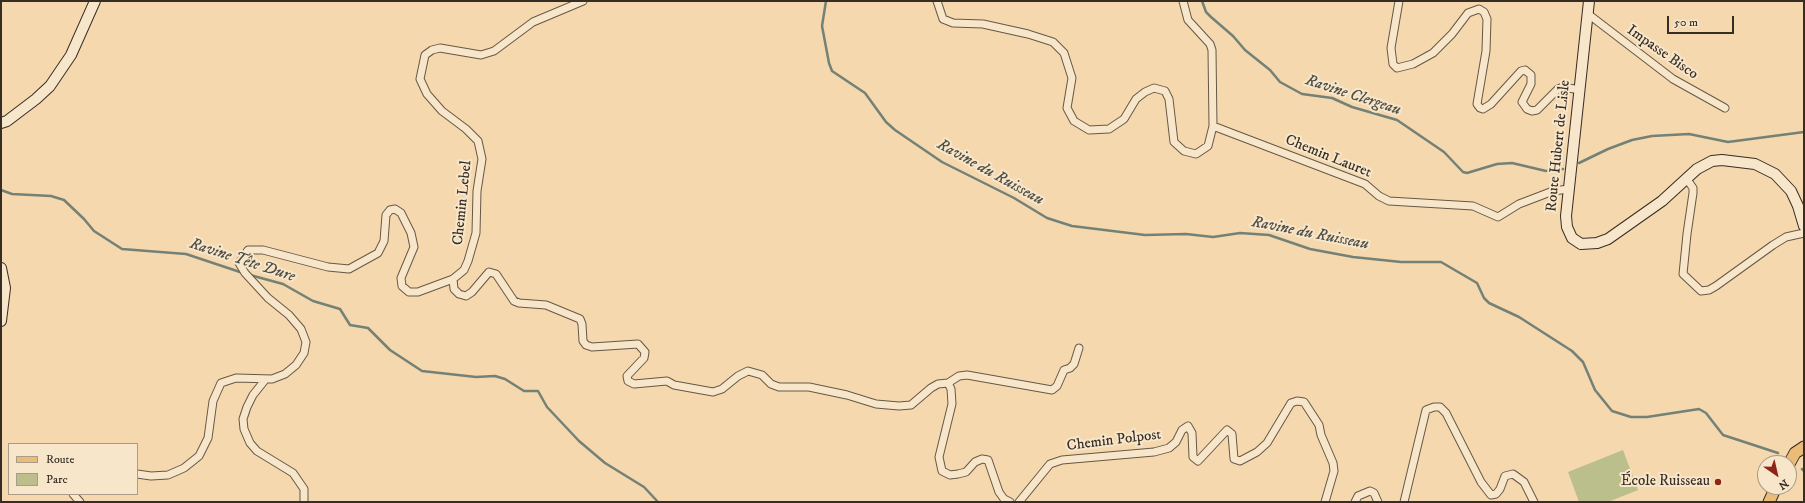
<!DOCTYPE html>
<meta charset="utf-8">
<style>
body{margin:0}
#map{position:relative;width:1805px;height:503px;overflow:hidden;background:#f5d8ae;font-family:"IM FELL DW Pica",serif}
canvas{display:block}
.frame{position:absolute;inset:0;border:2px solid #362d24;pointer-events:none}
.legend{position:absolute;left:8px;top:443px;width:130px;height:52px;box-sizing:border-box;background:#f8e6ca;border:1px solid #aa9c88;margin:0;padding:5px 7px;list-style:none;font-size:12px;color:#362d24}
.legend li{display:flex;align-items:center;gap:8px;height:20px}
.legend b{width:20px;border:1px solid #aa9c88}
.north{position:absolute;left:1757px;top:455px;width:40px;height:40px;box-sizing:border-box;background:#f8e6ca;border:1px solid #aa9c88;border-radius:50%;rotate:146deg;font-size:11px;font-weight:700;line-height:16px;text-align:center;color:#362d24}
.north::after{content:'';display:block;margin:auto;width:14px;height:18px;background:#8f2418;clip-path:polygon(50% 0,100% 100%,50% 72%,0 100%)}
.scale{position:absolute;left:1667px;top:16px;width:67px;height:18px;box-sizing:border-box;border:2px solid #362d24;border-top:0;padding-left:5px;font-size:12px;line-height:14px;white-space:nowrap;color:#362d24;-webkit-text-stroke:3px #f8e6ca;paint-order:stroke}
</style>
<div id="map">
<canvas width="1805" height="503"></canvas>
<div class="frame"></div>
<ul class="legend">
<li><b style="height:5px;background:#eabc77"></b>Route</li>
<li><b style="height:11px;background:#bbbf8b"></b>Parc</li>
</ul>
<div class="north">N</div>
<div class="scale">50 m</div>
</div>
<script>
const ctx = document.querySelector('canvas').getContext('2d');
ctx.lineJoin = 'round';
function paint(path, color) {
  ctx.fillStyle = color;
  ctx.fill(path, 'evenodd');
}
function shape(rows) {
  const path = new Path2D();
  for (const r of rows) {
    path.moveTo(r[0], r[1]);
    for (let i = 2; i < r.length; i += 2) path.lineTo(r[i], r[i + 1]);
  }
  return path;
}
function strokePath(path, color, width, dash) {
  ctx.strokeStyle = color;
  ctx.lineWidth = width;
  ctx.lineCap = dash ? 'butt' : 'round';
  ctx.setLineDash(dash || []);
  ctx.stroke(path);
}
function drawText(font, color, halo, rows, align = 'center') {
  ctx.font = font + ' "IM FELL DW Pica",serif';
  ctx.lineWidth = 4;
  ctx.setLineDash([]);
  ctx.textBaseline = 'middle';
  ctx.strokeStyle = halo;
  ctx.fillStyle = color;
  for (const [text, x, y, turn = 0] of rows) {
    ctx.save();
    ctx.translate(x, y);
    ctx.rotate((+turn || 0) * Math.PI / 180);
    ctx.textAlign = isNaN(turn) ? turn : align;
    if (halo) ctx.strokeText(text, 0, 0);
    ctx.fillText(text, 0, 0);
    ctx.restore();
  }
}
paint(shape([
 [1623,450,1638,490,1608,502,1579,502,1568,472]
]), '#bbbf8b');
strokePath(shape([
 [826,1,822,26,829,63,832,71,865,93,886,122,895,130,942,162,1014,198,1047,218,1072,226,1145,235,1186,234,1213,237,1240,233,1269,235,1310,249,1353,257,1401,262,1441,262,1477,283,1484,298,1489,303,1519,317,1572,351,1583,362,1595,390,1612,411,1631,417,1647,417,1699,409,1706,413,1723,435,1778,453],
 [1202,1,1206,12,1211,17,1233,36,1245,50,1270,70,1280,82,1302,94,1332,98,1352,107,1397,120,1444,152,1463,172,1467,173,1497,164,1512,163,1546,171,1563,169],
 [1579,163,1608,149,1632,140,1652,136,1689,134,1728,142,1804,132],
 [1,190,12,194,51,196,64,200,84,219,94,231,122,249,186,254,243,273],
 [250,275,283,284,313,301,340,309,350,325,368,328,390,350,422,371,476,377,495,376,505,379,524,391,538,391,547,407,579,441,605,463,644,487,658,502],
 [1802,469,1804,471]
]), '#738176', 2.5);
const street = shape([
 [937,1,943,19,953,23,983,24,1028,34,1053,42,1064,53,1072,78,1067,108,1074,121,1089,130,1109,129,1124,119,1136,99,1145,92,1154,88,1165,91,1169,99,1174,142,1184,151,1196,154,1208,146,1213,126,1212,50,1210,44,1188,20,1183,1],
 [1399,1,1391,48,1393,64,1397,68,1413,64,1433,53,1452,34,1468,13,1479,9,1484,12,1487,19,1486,51,1477,104,1480,108,1483,109,1491,104,1521,71,1525,70,1531,75,1531,84,1522,102,1527,109,1532,111,1537,110,1558,89,1563,87,1580,90],
 [1588,14,1673,79,1725,108],
 [1213,126,1365,184,1379,196,1389,201,1473,206,1498,217,1519,204,1553,191,1569,189],
 [1686,178,1693,188,1693,193,1687,234,1683,274,1701,291,1709,290,1716,286,1773,245,1786,237,1804,233],
 [453,279,454,289,459,294,466,296,472,292,489,272,496,274,514,301,519,303,546,305,580,319,582,324,583,341,586,345,592,347,638,344,645,352,644,358,627,376,628,381,634,384,667,381,674,385,713,392,722,389,738,376,748,371,762,375,771,384,779,387,809,387,847,395,876,404,899,406,911,405,931,388,938,384,948,383,951,389,952,404,939,457,942,471,950,475,958,474,966,472,975,462,982,459,988,460,999,492,1004,499,1010,502],
 [265,380,253,395,247,407,243,419,244,429,250,443,257,451,293,473,304,489,304,502],
 [948,383,959,376,967,375,1052,390,1057,386,1064,370,1070,368,1074,364,1079,348],
 [137,474,151,476,168,475,184,468,199,456,208,438,213,401,221,383,236,378,272,379,285,374,296,365,304,353,306,342,301,329,289,315,268,298,245,273,239,263,248,250,263,250,328,267,349,269,378,253,384,241,386,215,390,210,395,209,401,213,411,233,414,247,401,278,402,286,409,292,418,292,453,279,464,270,468,261,476,233,477,191,482,159,478,141,466,129,442,111,427,94,420,79,425,55,432,50,440,48,481,55,494,51,533,22,583,1],
 [73,494,80,502],
 [1019,502,1050,464,1062,460,1154,452,1169,448,1176,442,1182,430,1188,426,1192,433,1193,457,1198,461,1227,430,1232,434,1234,459,1240,461,1257,452,1267,443,1291,403,1297,401,1304,402,1319,425,1321,435,1333,463,1334,471,1325,502],
 [1355,502,1358,496,1370,491,1374,493,1378,502],
 [1404,502,1426,410,1434,407,1440,407,1446,413,1481,482,1491,495,1496,494,1500,489,1505,476,1513,474,1524,482,1534,502]
]);
const secondary = shape([
 [1589,1,1566,216,1567,227,1572,238,1581,244,1597,243,1608,239,1662,201,1697,169,1712,161,1722,160,1755,164,1775,174,1791,191,1798,206,1804,226],
 [1,123,7,121,36,99,50,86,71,55,95,1],
 [1,268,5,288,1,321]
]);
const primary = shape([
 [1789,464,1795,453,1804,447],
 [1769,502,1776,487]
]);
strokePath(street, '#665846', 9);
strokePath(secondary, '#362d24', 12);
strokePath(primary, '#362d24', 13);
strokePath(street, '#f8e6ca', 7);
strokePath(secondary, '#f8e6ca', 10);
strokePath(primary, '#eabc77', 11);
for (const [x, y, r, color] of [
 [1718,482,4,"#8f2418"]
]) {
  const dot = new Path2D();
  dot.arc(x, y, r, 0, 2 * Math.PI);
  ctx.fillStyle = color;
  ctx.fill(dot);
  strokePath(dot, '#f8e6ca', 1.5);
}
drawText('15px', '#362d24', '#f8e6ca', [
 ["Impasse Bisco",1662,53,35],
 ["Route Hubert de Lisle",1559,146,-84],
 ["Chemin Lauret",1328,157,22],
 ["Chemin Lebel",463,203,-84],
 ["Chemin Polpost",1114,441,-7]
]);
drawText('15px', '#362d24', '#f8e6ca', [
 ["École Ruisseau",1710,482]
], 'right');
drawText('italic 16px', '#505046', '#f8e6ca', [
 ["Ravine Clergeau",1353,96,18],
 ["Ravine du Ruisseau",990,173,29],
 ["Ravine du Ruisseau",1310,234,11],
 ["Ravine Tête Dure",242,261,18]
]);
</script>
